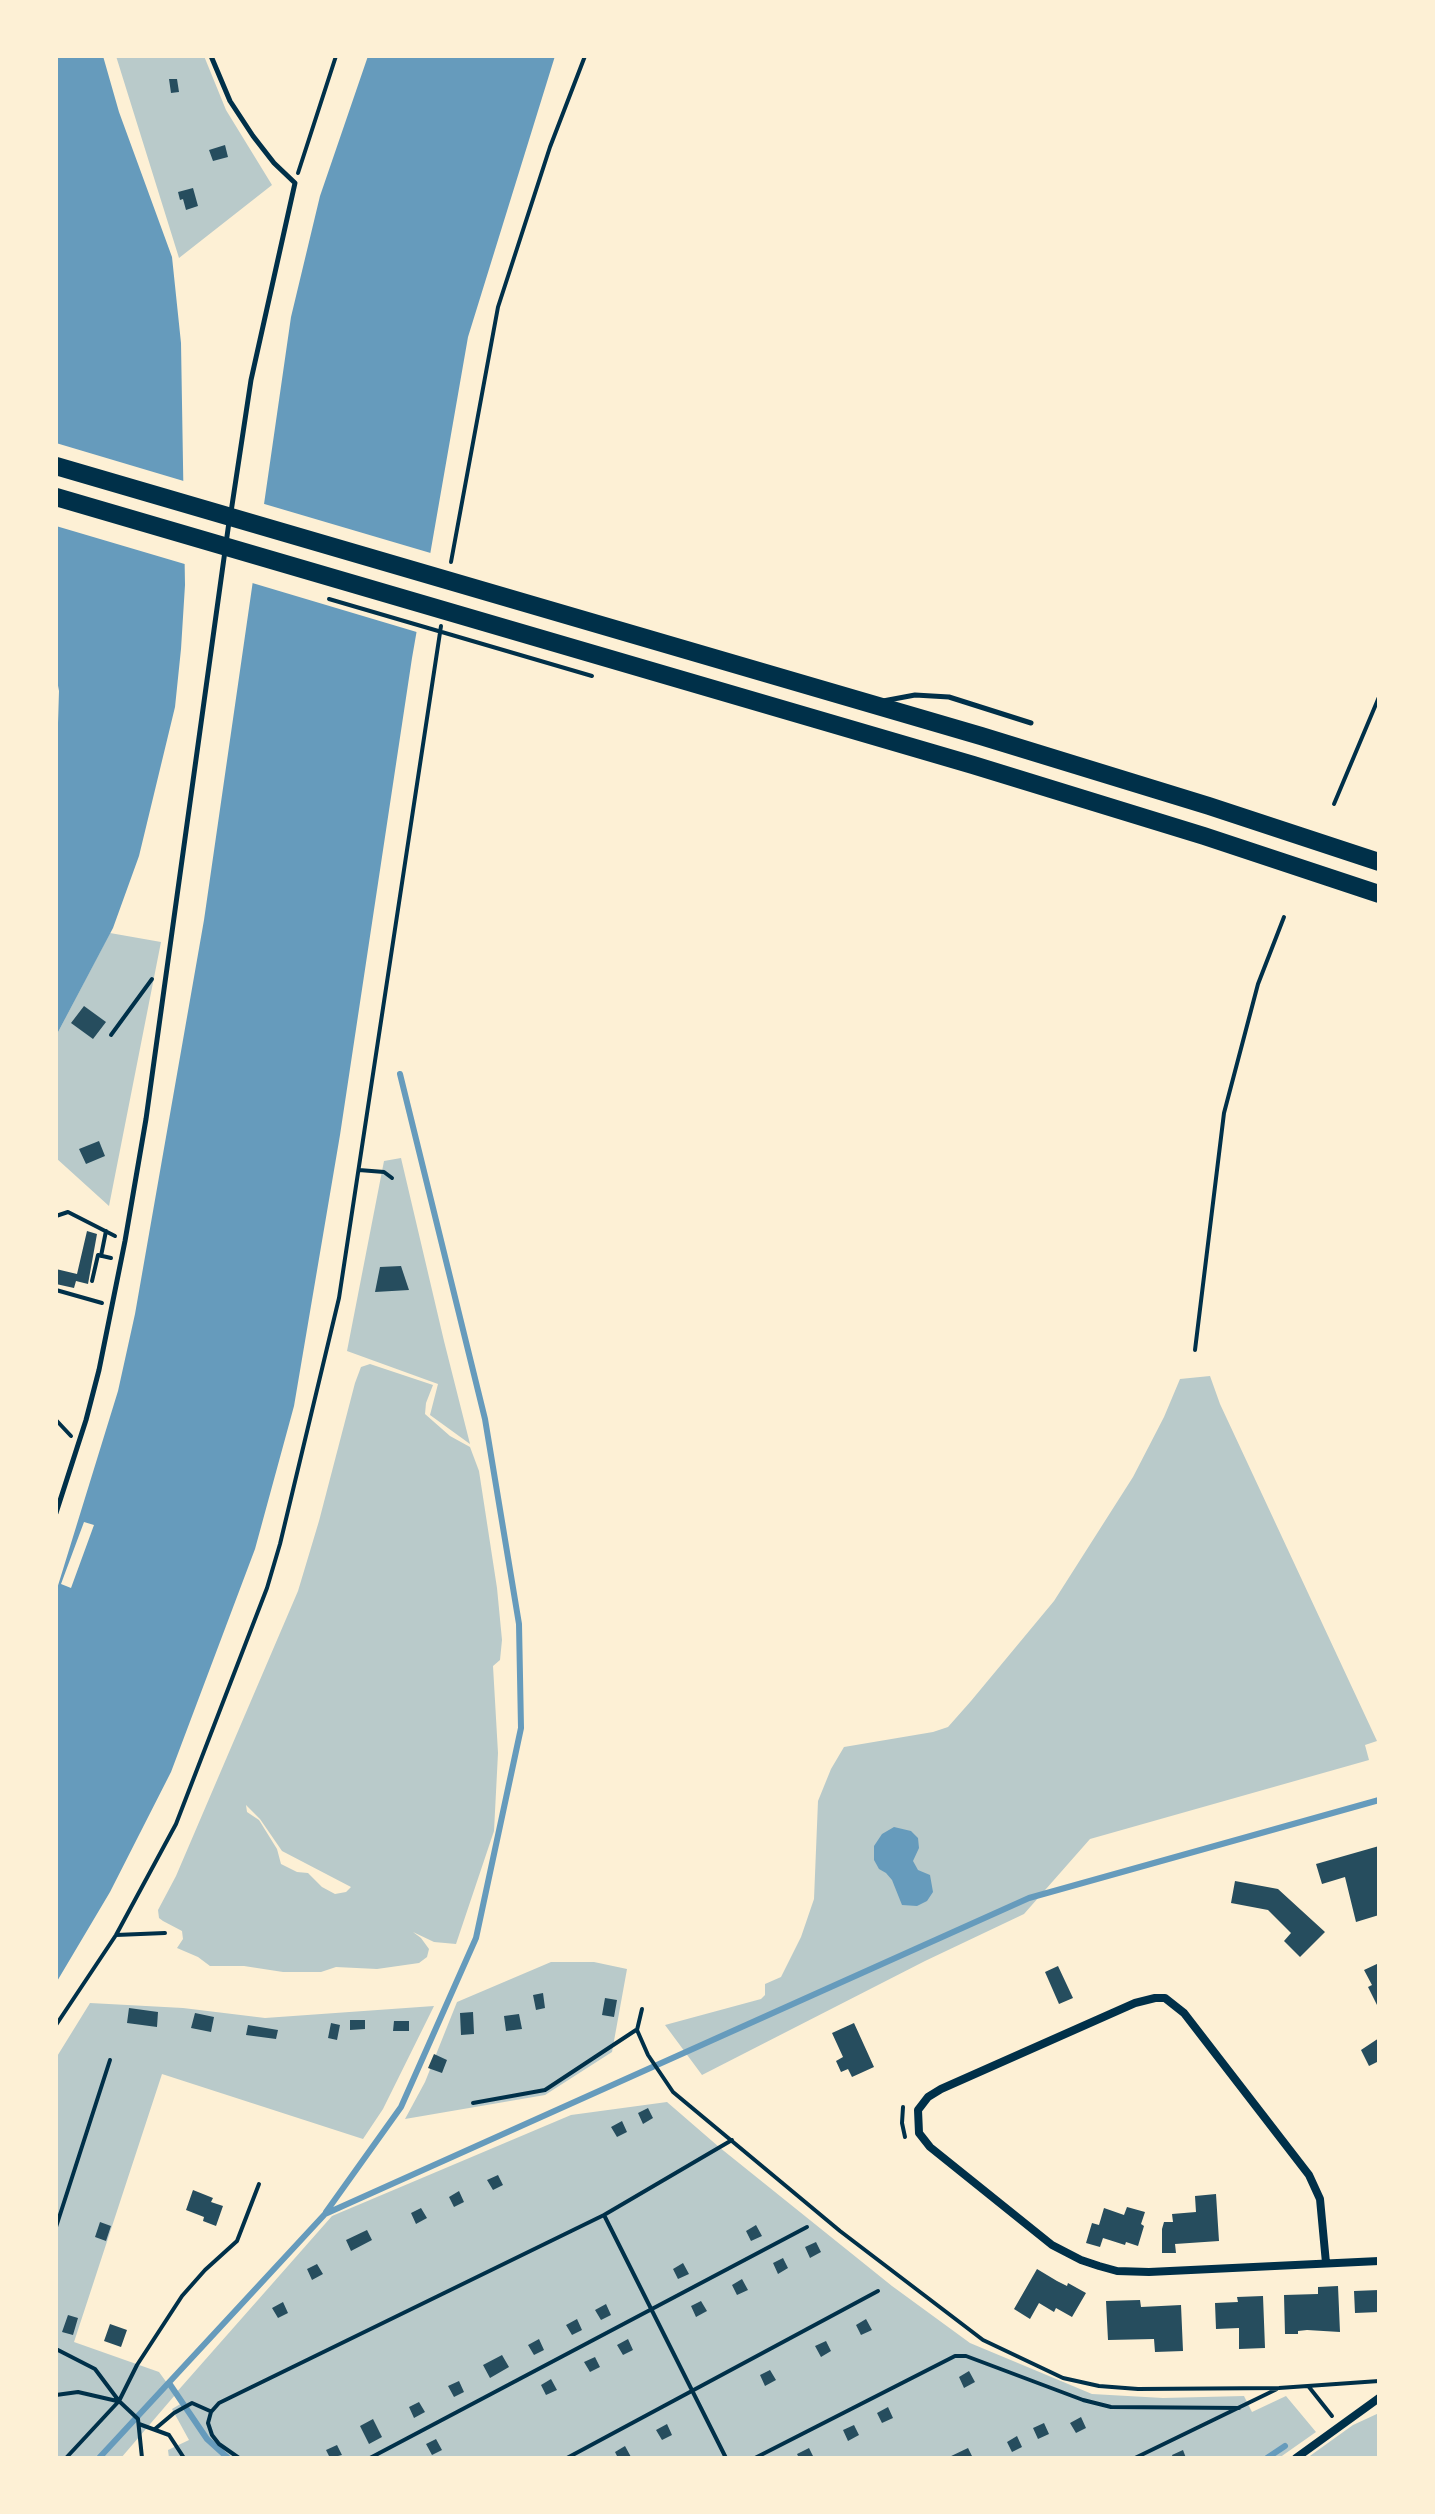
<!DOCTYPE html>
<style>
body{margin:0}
#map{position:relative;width:1435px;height:2514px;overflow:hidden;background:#fdf0d5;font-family:"Work Sans",sans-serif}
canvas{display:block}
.frame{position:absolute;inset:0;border:58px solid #fdf0d5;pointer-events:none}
</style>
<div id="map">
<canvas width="1435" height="2514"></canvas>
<div class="frame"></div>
</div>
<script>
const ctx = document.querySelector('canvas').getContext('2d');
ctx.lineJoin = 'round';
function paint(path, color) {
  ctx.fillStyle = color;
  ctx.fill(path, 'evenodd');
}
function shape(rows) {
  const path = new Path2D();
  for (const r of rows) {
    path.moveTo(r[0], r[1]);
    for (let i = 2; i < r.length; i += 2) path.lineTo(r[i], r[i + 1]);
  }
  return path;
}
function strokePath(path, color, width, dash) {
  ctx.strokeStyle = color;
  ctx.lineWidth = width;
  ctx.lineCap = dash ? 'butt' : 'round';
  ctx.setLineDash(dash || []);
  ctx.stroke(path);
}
paint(shape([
 [116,56,204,56,226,110,272,185,179,258],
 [110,933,161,942,109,1206,56,1158,56,1036],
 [401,1158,444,1341,470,1444,430,1415,438,1384,347,1351,384,1161],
 [370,1364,433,1385,426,1403,425,1414,450,1436,470,1447,479,1471,497,1588,502,1640,500,1660,493,1666,498,1753,494,1831,456,1944,434,1942,413,1932,421,1938,429,1949,427,1957,419,1963,377,1969,336,1967,321,1972,283,1972,244,1966,210,1966,198,1957,177,1948,183,1939,182,1931,163,1921,159,1918,158,1910,176,1876,298,1591,319,1521,355,1383,361,1367],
 [246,1805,260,1819,282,1851,351,1887,346,1892,335,1894,322,1887,308,1873,297,1872,281,1864,277,1849,259,1820,247,1812],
 [1210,1376,1220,1404,1377,1741,1365,1745,1369,1760,1090,1839,1024,1914,925,1961,702,2075,665,2025,761,1999,765,1995,765,1984,781,1977,801,1937,814,1899,818,1801,831,1769,844,1747,933,1732,948,1727,971,1701,1054,1601,1133,1477,1164,1417,1180,1379],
 [551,1962,594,1962,627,1969,612,2052,545,2095,405,2119,425,2082,457,2002],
 [90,2003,183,2008,265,2018,434,2006,383,2109,363,2139,162,2074,74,2342,159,2372,175,2394,332,2216,571,2115,667,2102,719,2147,892,2286,970,2343,1092,2394,1163,2398,1244,2396,1252,2412,1286,2396,1316,2432,1279,2458,169,2458,168,2450,189,2440,172,2409,182,2403,175,2395,121,2458,56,2458,56,2058],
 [1379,2413,1379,2458,1307,2458,1353,2425]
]), '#b9caca');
paint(shape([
 [56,56,103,56,119,112,172,257,181,343,185,585,181,649,175,707,139,856,113,928,56,1036,56,729,58,723,59,691,56,675],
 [368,56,555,56,468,337,412,658,340,1135,294,1406,255,1549,171,1772,110,1892,56,1983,56,1592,118,1391,135,1314,204,920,291,317,320,196],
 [894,1827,911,1831,918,1838,919,1848,913,1861,918,1870,930,1875,933,1892,927,1901,917,1906,902,1905,892,1880,886,1873,879,1869,874,1860,874,1846,882,1834]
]), '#669bbc');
paint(shape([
 [56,443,187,482,188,565,56,526],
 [261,503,434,554,420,633,249,582],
 [84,1522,94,1525,71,1588,61,1584]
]), '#fdf0d5');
strokePath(shape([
 [326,2212,401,2107,476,1938,521,1728,519,1624,485,1419,400,1074],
 [169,2383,207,2439,228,2458],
 [99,2458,325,2214,1029,1898,1379,1800],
 [1267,2458,1285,2446]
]), '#669bbc', 6);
paint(shape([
 [169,79,177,79,179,92,171,93],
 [225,145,228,157,213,161,209,150],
 [193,188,198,206,186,210,183,199,180,200,178,192],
 [84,1006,106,1022,93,1039,71,1023],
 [99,1141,105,1156,86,1164,79,1149],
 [87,1231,97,1234,88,1284,76,1281,74,1288,56,1284,56,1269,77,1274],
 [401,1266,409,1290,375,1292,380,1267],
 [1379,1846,1379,1915,1356,1922,1345,1877,1322,1884,1316,1864],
 [1235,1881,1278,1889,1325,1932,1300,1957,1284,1941,1291,1933,1268,1910,1231,1903],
 [1379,1963,1379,2009,1368,1987,1372,1985,1364,1970],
 [1058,1966,1073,1998,1059,2004,1045,1972],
 [543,1993,545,2008,536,2010,533,1995],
 [605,1998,617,2000,614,2017,602,2015],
 [129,2008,158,2012,157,2027,127,2023],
 [473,2012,474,2034,461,2035,460,2013],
 [195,2013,214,2017,211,2032,191,2028],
 [519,2014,522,2029,506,2031,504,2016],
 [350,2020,365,2020,365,2029,350,2030],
 [394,2021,409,2021,409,2031,393,2031],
 [331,2023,340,2025,337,2040,328,2038],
 [854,2023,874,2067,852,2077,848,2069,841,2072,836,2061,843,2057,832,2033],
 [248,2025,278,2030,276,2039,246,2035],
 [1379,2038,1379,2061,1369,2066,1361,2050],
 [434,2054,447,2060,442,2073,428,2068],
 [648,2108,653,2118,643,2124,638,2113],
 [622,2121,627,2132,617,2137,611,2127],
 [498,2175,503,2185,493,2190,487,2180],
 [193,2190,213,2198,211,2202,223,2206,216,2226,203,2221,204,2217,186,2210],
 [459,2191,464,2202,454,2207,449,2197],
 [1216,2194,1219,2241,1175,2244,1176,2253,1162,2253,1162,2229,1164,2222,1173,2222,1172,2214,1196,2212,1195,2196],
 [1127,2207,1145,2212,1141,2224,1144,2226,1138,2246,1126,2242,1125,2245,1103,2238,1100,2247,1086,2243,1092,2223,1099,2225,1104,2208,1124,2215],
 [421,2208,427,2218,416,2224,411,2213],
 [100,2222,111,2226,106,2241,95,2237],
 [756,2225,762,2236,751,2241,746,2231],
 [367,2230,372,2240,351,2251,346,2240],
 [816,2242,821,2252,810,2258,805,2247],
 [783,2258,788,2268,778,2274,773,2263],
 [683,2263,689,2274,678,2279,673,2269],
 [317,2264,323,2274,312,2280,307,2269],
 [1037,2269,1057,2281,1067,2286,1068,2283,1086,2293,1072,2317,1056,2308,1054,2312,1039,2303,1030,2319,1014,2309],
 [742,2279,748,2290,737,2295,732,2285],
 [1338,2286,1340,2332,1307,2330,1298,2331,1298,2334,1285,2334,1284,2295,1318,2294,1318,2287],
 [1379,2290,1379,2312,1355,2313,1354,2291],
 [1263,2296,1265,2348,1239,2349,1239,2328,1216,2329,1215,2303,1238,2302,1237,2297],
 [1140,2300,1141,2307,1181,2305,1183,2351,1155,2352,1154,2339,1108,2340,1106,2301],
 [701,2301,707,2311,696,2317,691,2306],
 [283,2302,288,2313,278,2318,272,2308],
 [606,2304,611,2315,601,2320,595,2310],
 [68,2315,78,2318,73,2335,62,2332],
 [577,2319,582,2330,572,2335,566,2325],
 [866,2319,872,2330,861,2335,856,2325],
 [110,2324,127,2330,121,2347,104,2341],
 [539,2339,544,2350,534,2355,528,2345],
 [628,2339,633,2350,623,2355,617,2345],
 [826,2341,831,2351,821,2357,815,2346],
 [502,2355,509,2367,490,2378,483,2365],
 [595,2357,600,2367,590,2372,584,2362],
 [770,2370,776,2380,765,2386,760,2375],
 [969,2371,975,2382,964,2388,959,2377],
 [551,2379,557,2390,546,2395,541,2385],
 [459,2381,464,2392,454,2397,448,2386],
 [419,2402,425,2412,414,2418,409,2407],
 [888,2407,893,2418,882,2423,877,2413],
 [1081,2417,1086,2428,1076,2433,1070,2423],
 [373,2419,382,2437,369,2444,360,2426],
 [1044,2423,1049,2434,1038,2439,1033,2428],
 [667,2424,672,2435,662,2440,656,2430],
 [854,2425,859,2435,848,2441,843,2430],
 [1017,2436,1022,2447,1012,2452,1007,2442],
 [436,2439,442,2450,432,2455,426,2444],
 [337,2445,342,2455,330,2458,326,2450],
 [625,2446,631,2457,618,2458,615,2452],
 [809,2448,814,2458,799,2458,797,2454],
 [968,2448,973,2458,947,2458],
 [1183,2450,1186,2458,1173,2458,1172,2455]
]), '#264d5e');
strokePath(shape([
 [298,173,336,56],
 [451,562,498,307,550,147,585,56],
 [329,599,592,676],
 [1334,804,1379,697],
 [111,1035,152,979],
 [359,1170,384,1172,392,1178],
 [56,1216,68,1212,115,1236],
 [101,1256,106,1231],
 [92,1281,98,1255,111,1258],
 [56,1290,102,1303],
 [1195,1350,1224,1113,1258,984,1284,917],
 [56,1420,71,1436],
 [116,1935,165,1933],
 [642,2009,637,2030,648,2055,673,2092,840,2231,983,2340,1063,2378,1099,2386,1138,2389,1279,2388,1379,2381],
 [56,2025,116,1935,176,1824,267,1588,280,1544,339,1298,441,626],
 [473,2103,545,2090,636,2030],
 [903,2107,902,2123,905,2137],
 [604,2215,726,2458],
 [56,2227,110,2060],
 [56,2349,95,2369,119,2401,138,2419,142,2458],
 [1309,2387,1332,2416],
 [56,2395,78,2392,117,2401],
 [139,2424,169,2435,184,2458],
 [155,2429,174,2413,192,2403,210,2411],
 [66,2458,119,2401,137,2365,182,2296,205,2270,237,2241,259,2184],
 [239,2458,219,2444,212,2435,208,2423,211,2412,219,2403,604,2215,732,2140],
 [370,2458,807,2227],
 [567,2458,878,2291],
 [755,2458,955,2356,966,2356,1083,2400,1111,2407,1239,2408],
 [1135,2458,1277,2389]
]), '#003049', 4);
strokePath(shape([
 [211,56,230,101,253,136,274,163,295,183,251,380,231,512],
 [883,701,915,695,949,697,1031,723],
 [56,1513,86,1420,99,1370,125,1241,146,1119,229,522]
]), '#003049', 5);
strokePath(shape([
 [1326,2263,1320,2199,1309,2175,1184,2013,1165,1998,1155,1998,1135,2003,941,2089,928,2097,918,2110,919,2133,930,2147,1052,2245,1081,2260,1099,2266,1117,2271,1149,2272,1379,2261],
 [1296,2458,1379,2398]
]), '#003049', 8);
strokePath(shape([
 [56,466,981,736,1209,806,1379,862],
 [56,497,973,765,1204,836,1379,894]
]), '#003049', 18);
</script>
